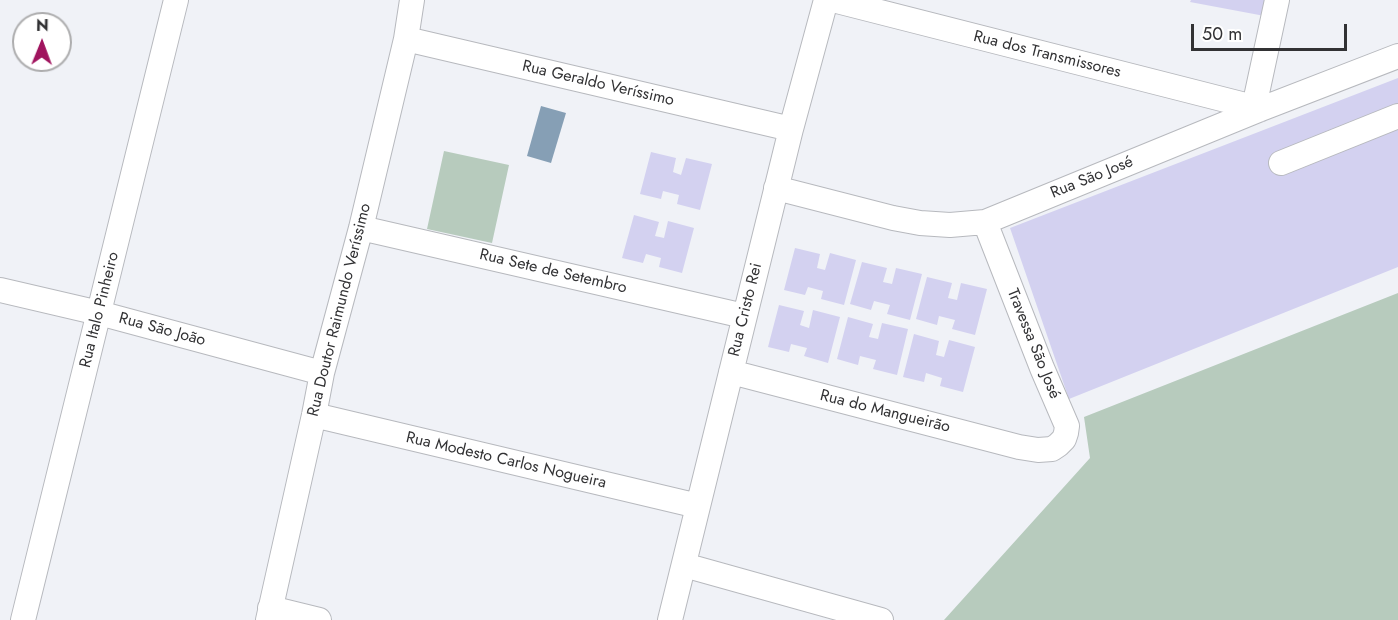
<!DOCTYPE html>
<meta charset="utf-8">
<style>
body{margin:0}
#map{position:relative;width:1398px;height:620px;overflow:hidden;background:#f0f2f7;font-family:Jost,sans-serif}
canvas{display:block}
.north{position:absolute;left:12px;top:12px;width:60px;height:60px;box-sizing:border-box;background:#fff;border:2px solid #adadae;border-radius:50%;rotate:1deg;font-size:16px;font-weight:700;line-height:24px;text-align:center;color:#323234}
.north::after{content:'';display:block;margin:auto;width:21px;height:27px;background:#a0145e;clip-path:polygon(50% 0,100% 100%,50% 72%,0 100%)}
.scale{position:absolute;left:1191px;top:24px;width:156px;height:27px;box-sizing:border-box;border:3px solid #323234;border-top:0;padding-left:8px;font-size:18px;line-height:21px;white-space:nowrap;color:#323234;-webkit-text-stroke:4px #fff;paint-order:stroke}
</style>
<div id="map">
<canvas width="1398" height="620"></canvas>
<div class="north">N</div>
<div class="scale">50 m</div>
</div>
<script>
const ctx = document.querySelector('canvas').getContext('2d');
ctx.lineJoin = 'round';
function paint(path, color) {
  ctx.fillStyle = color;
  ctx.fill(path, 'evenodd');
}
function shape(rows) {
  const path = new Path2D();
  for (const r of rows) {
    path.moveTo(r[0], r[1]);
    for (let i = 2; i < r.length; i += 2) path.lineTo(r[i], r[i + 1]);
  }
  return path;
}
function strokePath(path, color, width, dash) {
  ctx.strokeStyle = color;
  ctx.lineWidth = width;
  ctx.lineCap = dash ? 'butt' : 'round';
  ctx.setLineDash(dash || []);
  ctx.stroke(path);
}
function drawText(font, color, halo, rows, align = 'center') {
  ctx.font = font + ' Jost,sans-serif';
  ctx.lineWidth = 6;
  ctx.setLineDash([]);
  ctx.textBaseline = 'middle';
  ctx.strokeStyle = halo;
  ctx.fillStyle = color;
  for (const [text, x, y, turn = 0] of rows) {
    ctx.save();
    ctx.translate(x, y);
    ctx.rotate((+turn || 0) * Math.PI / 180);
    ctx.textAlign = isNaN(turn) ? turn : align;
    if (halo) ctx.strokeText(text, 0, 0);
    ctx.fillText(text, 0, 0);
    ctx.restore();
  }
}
paint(shape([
 [444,151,509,165,492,243,427,229],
 [1398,293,1398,620,944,620,1090,458,1084,417]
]), '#b7cbbd');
paint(shape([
 [541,106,566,113,551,163,527,156]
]), '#869fb5');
paint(shape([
 [1191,0,1274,0,1270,17,1190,2],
 [1398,78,1398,267,1069,399,1010,228],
 [651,152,676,158,673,172,681,175,686,158,712,164,700,210,677,204,679,195,663,191,661,199,640,194],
 [634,215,659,222,655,236,664,238,668,221,694,228,682,273,659,267,661,258,646,254,643,263,622,258],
 [795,248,820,254,817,268,825,270,830,253,856,260,844,305,821,299,823,291,808,287,805,295,784,290],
 [862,262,887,268,883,282,892,284,896,268,922,274,910,320,887,314,890,305,874,301,871,310,850,304],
 [927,277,952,283,948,298,957,300,961,283,987,289,975,335,952,329,955,320,939,316,937,325,916,319],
 [779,305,804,311,800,325,809,328,813,310,840,317,828,363,804,356,807,348,791,344,789,352,768,347],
 [848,317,873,324,869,337,878,339,882,323,908,329,897,375,873,369,876,360,860,356,858,365,837,359],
 [914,334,939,341,936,355,944,357,949,340,975,347,963,392,940,386,942,378,926,373,924,382,903,377]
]), '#d3d1f0');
const minor = shape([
 [833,0,1261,109],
 [406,39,791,129],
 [1254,107,1277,0],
 [1281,163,1398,116],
 [776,188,893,218,920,223,950,225,985,222,1261,109,1398,56],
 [361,228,744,316],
 [0,290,99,313,322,373],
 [731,372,1019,447,1038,450,1052,449,1058,445,1064,439,1066,433,1067,426,1042,368,985,222],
 [314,415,698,506],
 [684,565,881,620],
 [270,608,319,620],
 [23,620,176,0],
 [268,620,314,415,322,373,361,228,406,39,412,0],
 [670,620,791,129,826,0]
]);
strokePath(minor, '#b7b9be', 26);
strokePath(minor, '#fff', 24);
drawText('16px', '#323234', '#fff', [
 ["Rua dos Transmissores",1047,55,14],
 ["Rua Geraldo Veríssimo",598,84,13],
 ["Rua São José",1092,178,-22],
 ["Rua Sete de Setembro",553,272,13],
 ["Rua Italo Pinheiro",100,310,-76],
 ["Rua Doutor Raimundo Veríssimo",340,310,-76],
 ["Rua Cristo Rei",746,310,-76],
 ["Rua São João",162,330,15],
 ["Travessa São José",1033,344,68],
 ["Rua do Mangueirão",885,412,14],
 ["Rua Modesto Carlos Nogueira",506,461,13]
]);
</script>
